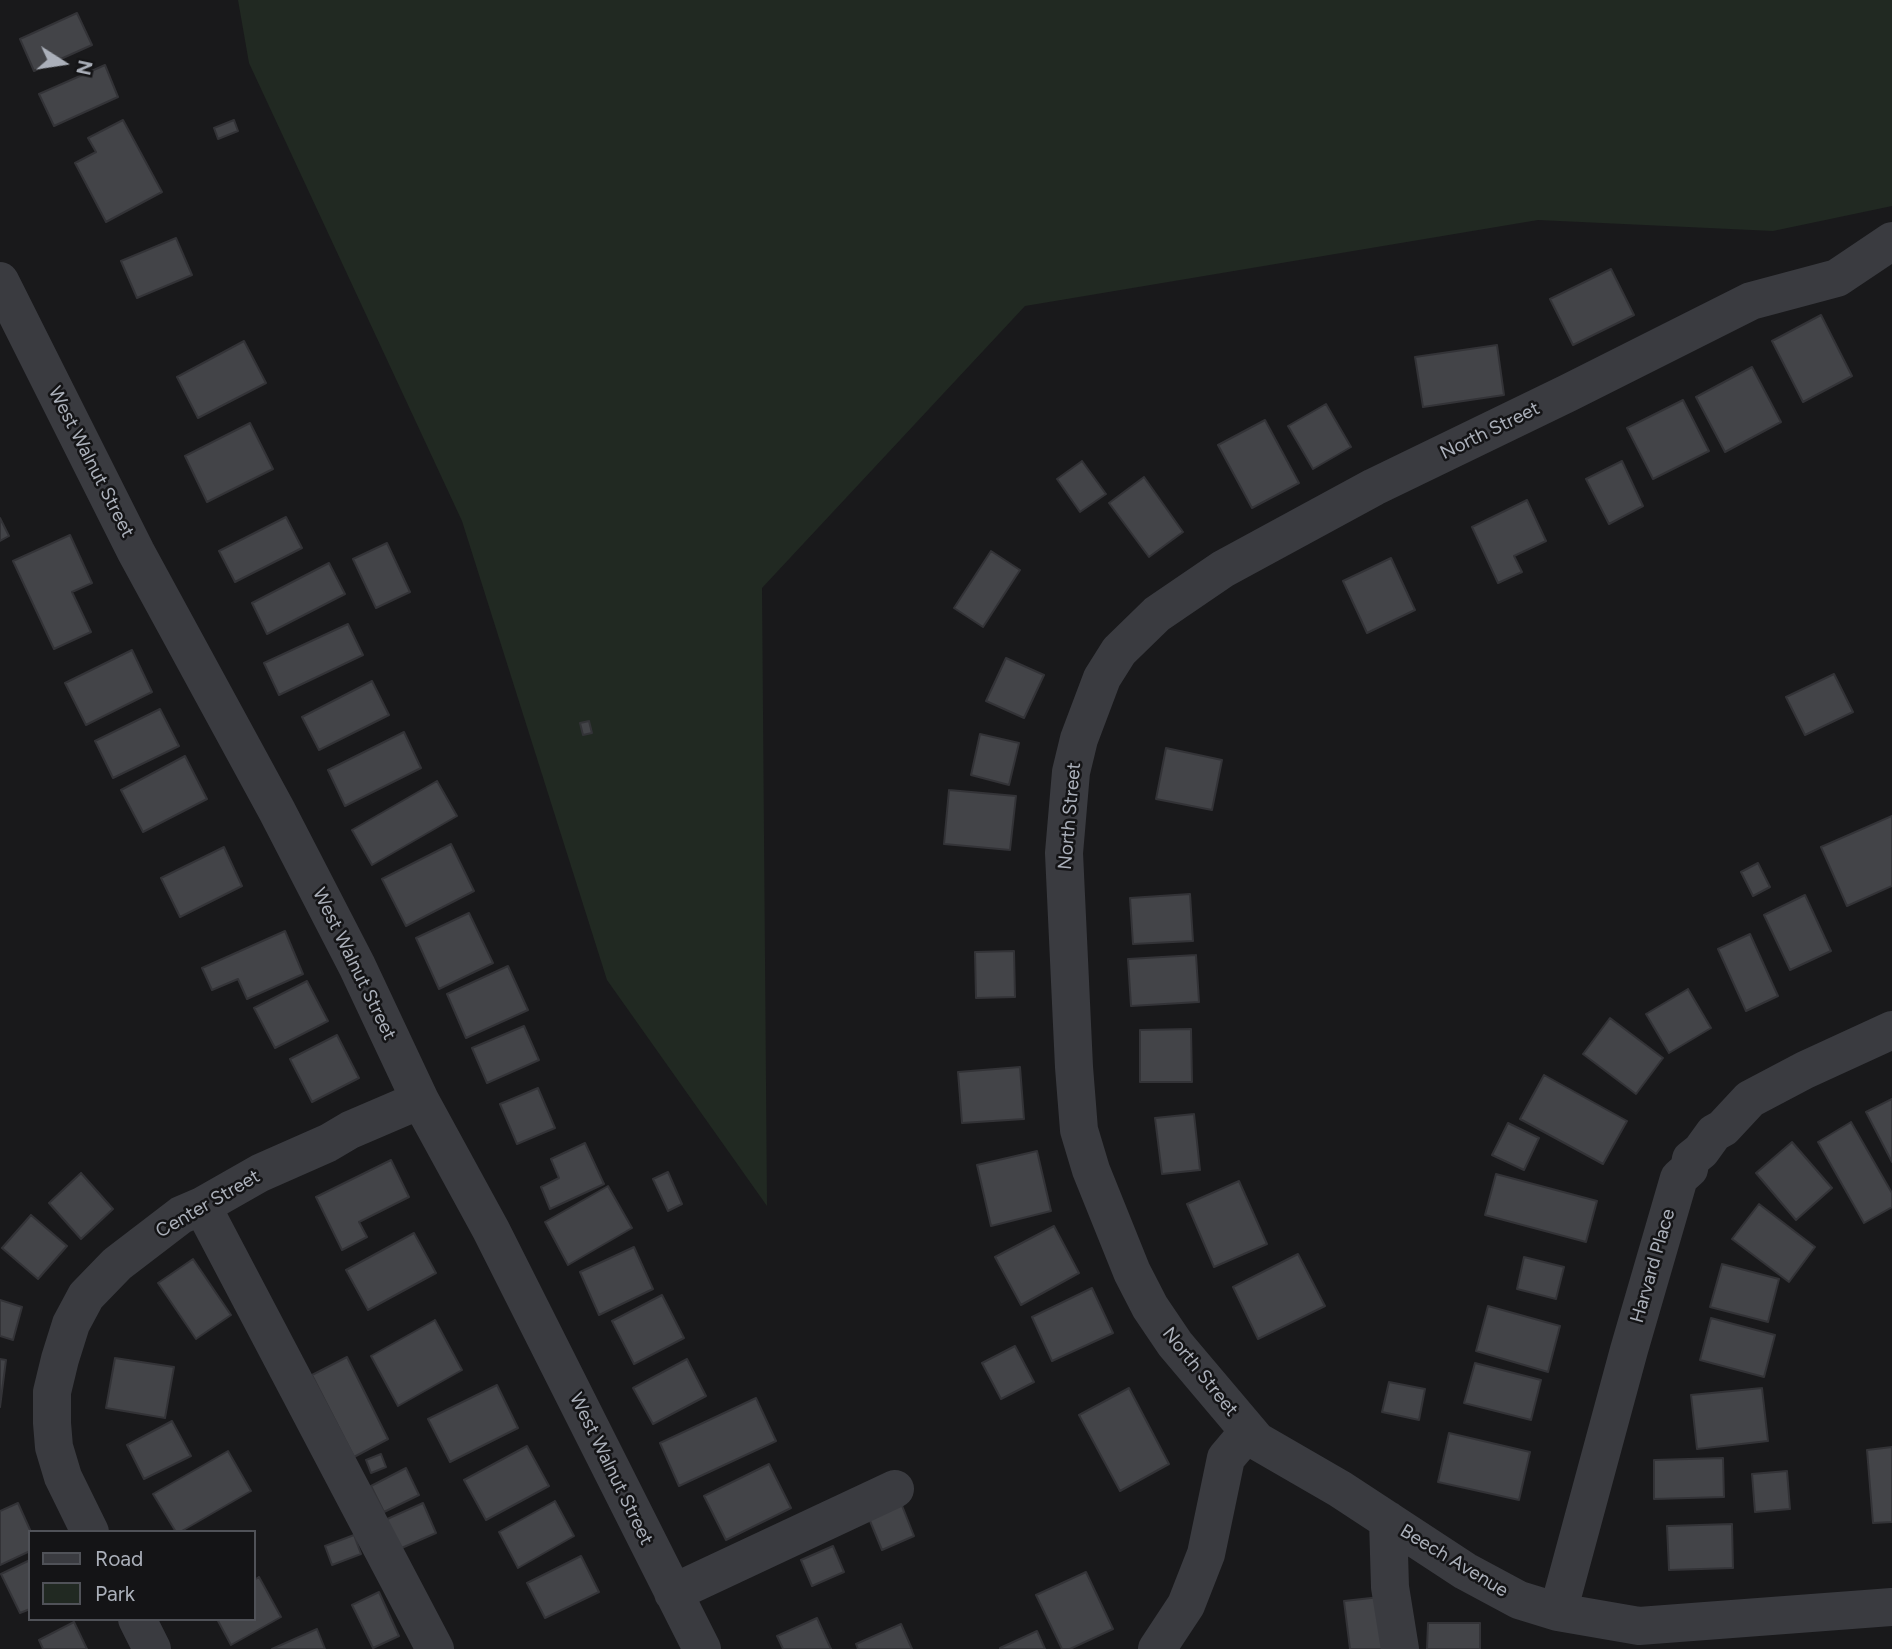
<!DOCTYPE html>
<style>
body{margin:0}
#map{position:relative;width:1892px;height:1649px;overflow:hidden;background:#19191b;font-family:Figtree,sans-serif}
canvas{display:block}
.legend{position:absolute;left:28px;top:1530px;width:228px;height:91px;box-sizing:border-box;background:#141416;border:2px solid #505258;margin:0;padding:9px 12px;list-style:none;font-size:21px;color:#abb0ba}
.legend li{display:flex;align-items:center;gap:14px;height:35px}
.legend b{width:35px;border:2px solid #505258}
.north{position:absolute;left:28px;top:28px;width:70px;height:70px;-webkit-text-stroke:5px #141416;paint-order:stroke;rotate:102deg;font-size:19px;font-weight:700;line-height:28px;text-align:center;color:#abb0ba}
.north::after{content:'';display:block;margin:auto;width:24px;height:32px;background:#abb0ba;clip-path:polygon(50% 0,100% 100%,50% 72%,0 100%)}
</style>
<div id="map">
<canvas width="1892" height="1649"></canvas>
<ul class="legend">
<li><b style="height:9px;background:#3a3b40"></b>Road</li>
<li><b style="height:19px;background:#212922"></b>Park</li>
</ul>
<div class="north">N</div>
</div>
<script>
const ctx = document.querySelector('canvas').getContext('2d');
ctx.lineJoin = 'round';
function paint(path, color) {
  ctx.fillStyle = color;
  ctx.fill(path, 'evenodd');
}
function shape(rows) {
  const path = new Path2D();
  for (const r of rows) {
    path.moveTo(r[0], r[1]);
    for (let i = 2; i < r.length; i += 2) path.lineTo(r[i], r[i + 1]);
  }
  return path;
}
function strokePath(path, color, width, dash) {
  ctx.strokeStyle = color;
  ctx.lineWidth = width;
  ctx.lineCap = dash ? 'butt' : 'round';
  ctx.setLineDash(dash || []);
  ctx.stroke(path);
}
function drawText(font, color, halo, rows, align = 'center') {
  ctx.font = font + ' Figtree,sans-serif';
  ctx.lineWidth = 5;
  ctx.setLineDash([]);
  ctx.textBaseline = 'middle';
  ctx.strokeStyle = halo;
  ctx.fillStyle = color;
  for (const [text, x, y, turn = 0] of rows) {
    ctx.save();
    ctx.translate(x, y);
    ctx.rotate((+turn || 0) * Math.PI / 180);
    ctx.textAlign = isNaN(turn) ? turn : align;
    if (halo) ctx.strokeText(text, 0, 0);
    ctx.fillText(text, 0, 0);
    ctx.restore();
  }
}
paint(shape([
 [238,0,1892,0,1892,206,1773,231,1538,220,1025,306,762,588,767,1206,607,980,462,521,249,63]
]), '#212922');
const building = shape([
 [77,13,92,45,34,71,20,39,77,13],
 [105,65,118,97,54,126,39,94,105,65],
 [123,120,162,192,106,222,75,163,96,152,88,138,123,120],
 [234,120,238,131,218,139,214,128,234,120],
 [176,238,192,275,137,298,121,261,176,238],
 [1611,269,1634,315,1573,345,1550,299,1611,269],
 [1821,315,1852,376,1803,402,1772,341,1821,315],
 [244,341,266,383,198,418,177,377,244,341],
 [1497,345,1504,395,1423,407,1415,357,1497,345],
 [1752,367,1781,422,1725,452,1696,397,1752,367],
 [1683,400,1709,451,1653,479,1627,428,1683,400],
 [1326,404,1351,447,1313,469,1288,426,1326,404],
 [1265,420,1299,483,1252,508,1218,445,1265,420],
 [250,423,273,469,207,502,185,456,250,423],
 [1082,461,1106,494,1080,512,1057,479,1082,461],
 [1622,461,1643,506,1609,524,1586,479,1622,461],
 [1144,477,1183,532,1149,557,1109,503,1144,477],
 [1527,500,1546,541,1514,556,1522,572,1498,583,1472,527,1527,500],
 [286,517,302,548,235,582,219,551,286,517],
 [0,518,9,536,0,541,0,518],
 [70,535,92,583,72,592,91,632,54,649,13,561,70,535],
 [387,543,410,592,376,608,353,559,387,543],
 [991,551,1020,570,983,627,954,608,991,551],
 [1391,558,1415,610,1367,633,1343,581,1391,558],
 [329,563,345,594,267,634,252,603,329,563],
 [348,624,363,655,279,695,264,663,348,624],
 [132,650,152,692,86,725,65,683,132,650],
 [1006,658,1044,675,1024,718,986,701,1006,658],
 [1834,674,1853,712,1805,735,1786,697,1834,674],
 [372,681,389,715,319,750,302,717,372,681],
 [160,709,179,746,113,778,95,741,160,709],
 [589,721,592,733,583,735,580,723,589,721],
 [404,732,421,768,345,806,328,770,404,732],
 [980,734,1019,743,1009,785,971,775,980,734],
 [1166,748,1222,760,1212,810,1156,799,1166,748],
 [185,756,207,799,143,832,121,790,185,756],
 [437,781,457,816,372,865,352,830,437,781],
 [949,790,1016,796,1010,850,944,844,949,790],
 [1892,816,1892,886,1847,906,1821,847,1892,816],
 [451,844,474,891,406,926,382,879,451,844],
 [224,847,242,886,180,917,161,878,224,847],
 [1758,863,1770,887,1753,896,1741,872,1758,863],
 [1190,894,1193,941,1133,944,1130,898,1190,894],
 [1805,895,1831,951,1790,970,1764,915,1805,895],
 [469,913,493,963,439,989,416,938,469,913],
 [285,931,303,974,247,999,238,979,212,990,202,968,285,931],
 [1750,934,1778,996,1746,1011,1718,949,1750,934],
 [1014,951,1015,997,976,998,975,952,1014,951],
 [1196,955,1199,1002,1131,1006,1128,959,1196,955],
 [508,966,528,1010,466,1038,447,994,508,966],
 [307,981,328,1021,275,1048,254,1008,307,981],
 [1688,989,1711,1028,1669,1053,1646,1014,1688,989],
 [1610,1018,1663,1058,1636,1094,1583,1054,1610,1018],
 [524,1026,539,1060,487,1083,472,1048,524,1026],
 [1191,1029,1192,1082,1140,1082,1140,1030,1191,1029],
 [337,1035,359,1078,312,1102,290,1059,337,1035],
 [1020,1067,1024,1119,962,1123,958,1072,1020,1067],
 [1544,1075,1627,1121,1603,1164,1520,1119,1544,1075],
 [538,1088,555,1128,517,1144,500,1104,538,1088],
 [1892,1099,1892,1162,1866,1112,1892,1099],
 [1194,1114,1200,1170,1162,1174,1155,1118,1194,1114],
 [1851,1122,1892,1193,1892,1207,1864,1223,1818,1142,1851,1122],
 [1508,1123,1539,1138,1524,1170,1492,1155,1508,1123],
 [1792,1142,1832,1188,1796,1220,1756,1173,1792,1142],
 [585,1143,604,1184,550,1209,541,1187,559,1178,551,1159,585,1143],
 [1037,1151,1051,1211,991,1226,977,1165,1037,1151],
 [391,1160,409,1197,359,1222,367,1237,342,1250,316,1197,391,1160],
 [668,1172,682,1204,668,1211,653,1179,668,1172],
 [81,1173,113,1209,81,1239,49,1203,81,1173],
 [1496,1174,1597,1201,1586,1242,1485,1215,1496,1174],
 [1239,1181,1267,1244,1214,1267,1187,1204,1239,1181],
 [608,1186,632,1228,568,1265,545,1222,608,1186],
 [1759,1204,1815,1247,1789,1282,1732,1239,1759,1204],
 [31,1215,67,1246,38,1279,2,1248,31,1215],
 [1054,1226,1079,1273,1021,1305,995,1257,1054,1226],
 [414,1233,436,1273,368,1310,346,1270,414,1233],
 [634,1247,653,1289,599,1315,580,1272,634,1247],
 [1298,1254,1325,1306,1258,1339,1233,1287,1298,1254],
 [1524,1257,1564,1267,1556,1299,1517,1289,1524,1257],
 [193,1259,231,1315,196,1339,158,1283,193,1259],
 [1722,1264,1779,1279,1768,1322,1710,1307,1722,1264],
 [1092,1288,1113,1333,1052,1361,1032,1317,1092,1288],
 [662,1295,684,1338,634,1364,612,1321,662,1295],
 [0,1300,22,1307,13,1340,0,1336,0,1300],
 [1488,1306,1560,1326,1548,1372,1476,1351,1488,1306],
 [1711,1318,1775,1335,1764,1377,1700,1360,1711,1318],
 [435,1320,462,1370,398,1406,371,1356,435,1320],
 [1015,1346,1034,1382,1001,1399,982,1363,1015,1346],
 [347,1357,388,1439,354,1457,312,1375,347,1357],
 [115,1358,174,1367,165,1418,106,1408,115,1358],
 [0,1359,6,1360,0,1407,0,1359],
 [687,1359,706,1396,653,1424,633,1388,687,1359],
 [1475,1363,1541,1380,1531,1420,1464,1403,1475,1363],
 [1389,1382,1425,1389,1419,1420,1382,1412,1389,1382],
 [497,1385,518,1428,450,1462,428,1419,497,1385],
 [1129,1388,1169,1464,1120,1491,1079,1415,1129,1388],
 [1762,1388,1768,1441,1697,1449,1691,1395,1762,1388],
 [756,1398,776,1441,679,1486,660,1443,756,1398],
 [172,1421,191,1456,144,1479,127,1445,172,1421],
 [1449,1433,1530,1452,1519,1500,1438,1482,1449,1433],
 [527,1446,549,1486,486,1520,464,1480,527,1446],
 [1892,1447,1892,1522,1873,1523,1867,1450,1892,1447],
 [228,1451,251,1491,180,1532,176,1532,153,1494,228,1451],
 [381,1454,386,1467,371,1473,366,1460,381,1454],
 [1723,1458,1724,1497,1654,1499,1654,1460,1723,1458],
 [769,1464,791,1508,726,1540,704,1496,769,1464],
 [406,1468,419,1495,384,1512,371,1486,406,1468],
 [1787,1471,1790,1509,1755,1512,1752,1474,1787,1471],
 [555,1501,574,1536,518,1568,499,1532,555,1501],
 [18,1503,31,1532,30,1551,0,1565,0,1511,18,1503],
 [423,1503,436,1533,397,1550,385,1520,423,1503],
 [901,1503,914,1536,882,1550,868,1516,901,1503],
 [1732,1524,1733,1568,1669,1570,1667,1526,1732,1524],
 [354,1535,361,1554,332,1565,325,1546,354,1535],
 [833,1546,844,1572,812,1586,801,1560,833,1546],
 [581,1556,599,1592,545,1618,527,1583,581,1556],
 [30,1560,30,1609,20,1613,1,1574,30,1560],
 [1086,1572,1113,1629,1070,1649,1062,1649,1036,1595,1086,1572],
 [259,1577,281,1617,231,1645,217,1619,254,1619,254,1580,259,1577],
 [379,1592,399,1636,373,1648,352,1605,379,1592],
 [1380,1597,1387,1649,1350,1649,1344,1601,1380,1597],
 [817,1618,831,1649,783,1649,777,1636,817,1618],
 [74,1622,87,1649,43,1649,39,1640,74,1622],
 [1428,1623,1480,1623,1480,1649,1427,1649,1428,1623],
 [901,1624,912,1649,858,1649,856,1644,901,1624],
 [317,1629,325,1649,272,1649,317,1629],
 [1037,1631,1045,1649,1000,1649,1000,1648,1037,1631]
]);
paint(building, '#434448');
strokePath(building, '#333337', 2);
strokePath(shape([
 [1892,241,1837,278,1751,301,1568,393,1374,487,1223,569,1157,614,1119,651,1102,678,1079,739,1071,772,1064,853,1074,1067,1079,1130,1091,1170,1132,1272,1150,1307,1175,1344,1257,1441,1340,1489,1465,1571,1519,1600,1558,1612,1639,1626,1892,1607],
 [0,281,136,552,277,811,357,966,420,1100,491,1230,702,1649],
 [202,1206,435,1649],
 [1388,1520,1390,1587,1400,1649],
 [90,1532,63,1477,54,1447,52,1423,52,1392,60,1359,71,1324,86,1296,117,1264,181,1215,202,1206,260,1173,328,1143,350,1130,420,1100],
 [673,1593,895,1489],
 [1558,1612,1629,1350,1679,1178,1689,1169,1691,1159,1701,1151,1714,1133,1723,1128,1750,1099,1805,1070,1892,1030],
 [137,1619,152,1649],
 [1157,1649,1186,1605,1206,1554,1226,1458,1248,1432]
]), '#3a3b40', 38);
drawText('19px', '#abb0ba', '#141416', [
 ["North Street",1490,431,-26],
 ["West Walnut Street",91,462,63],
 ["North Street",1070,816,-85],
 ["West Walnut Street",354,964,64],
 ["Center Street",208,1204,-30],
 ["Harvard Place",1653,1266,-74],
 ["North Street",1200,1372,51],
 ["West Walnut Street",611,1469,64],
 ["Beech Avenue",1454,1561,31]
]);
</script>
